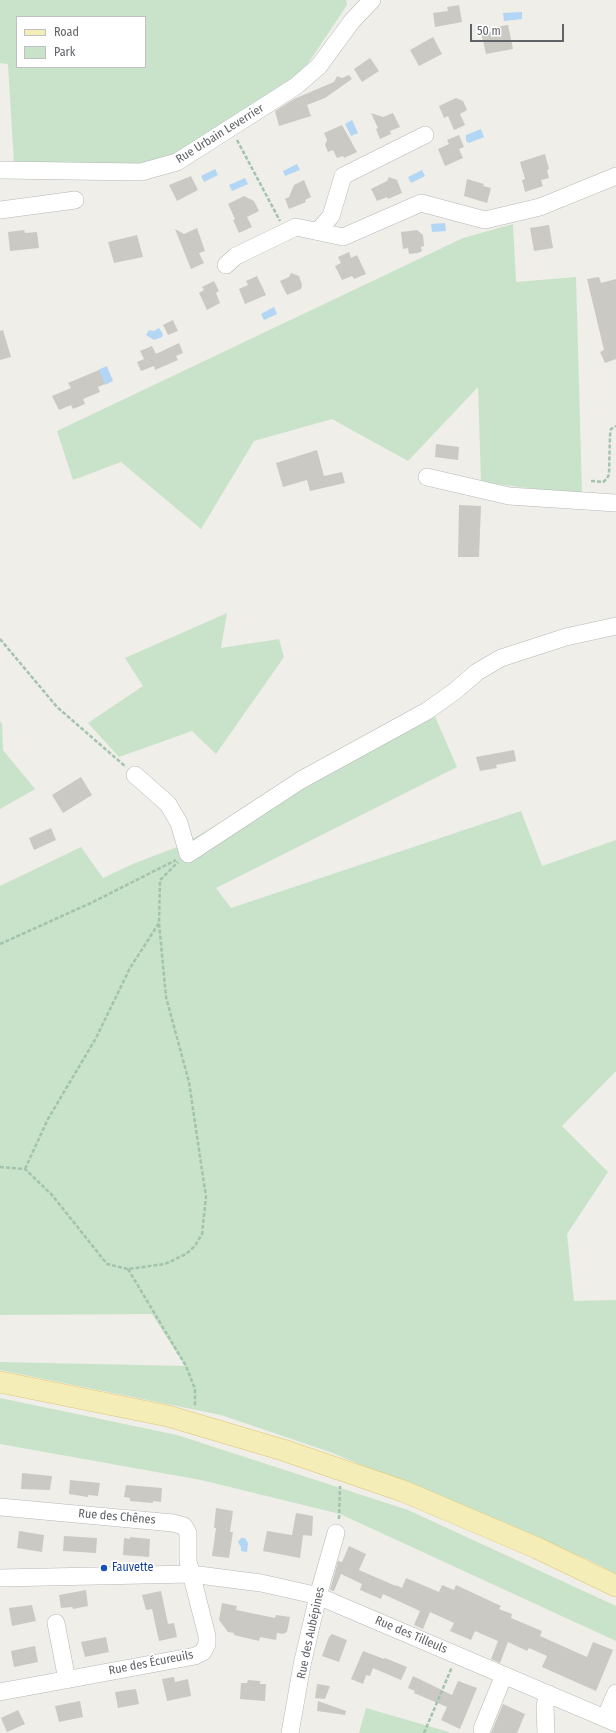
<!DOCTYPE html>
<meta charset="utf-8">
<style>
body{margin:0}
#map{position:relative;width:616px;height:1733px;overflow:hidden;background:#efeee8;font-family:"Fira Sans Condensed",sans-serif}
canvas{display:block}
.legend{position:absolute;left:16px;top:16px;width:130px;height:52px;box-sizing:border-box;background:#fff;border:1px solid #bfc0c2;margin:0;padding:5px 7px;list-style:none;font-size:12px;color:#5f6266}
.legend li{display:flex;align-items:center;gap:8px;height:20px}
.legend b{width:20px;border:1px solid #bfc0c2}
.scale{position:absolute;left:470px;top:24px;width:94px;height:18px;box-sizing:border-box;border:2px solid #5f6266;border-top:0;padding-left:5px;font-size:12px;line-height:14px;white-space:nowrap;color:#5f6266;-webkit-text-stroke:3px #fff;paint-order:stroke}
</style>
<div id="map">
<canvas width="616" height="1733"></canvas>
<ul class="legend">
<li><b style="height:5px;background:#f5edb7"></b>Road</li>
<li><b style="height:11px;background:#c8e3c9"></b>Park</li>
</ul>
<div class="scale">50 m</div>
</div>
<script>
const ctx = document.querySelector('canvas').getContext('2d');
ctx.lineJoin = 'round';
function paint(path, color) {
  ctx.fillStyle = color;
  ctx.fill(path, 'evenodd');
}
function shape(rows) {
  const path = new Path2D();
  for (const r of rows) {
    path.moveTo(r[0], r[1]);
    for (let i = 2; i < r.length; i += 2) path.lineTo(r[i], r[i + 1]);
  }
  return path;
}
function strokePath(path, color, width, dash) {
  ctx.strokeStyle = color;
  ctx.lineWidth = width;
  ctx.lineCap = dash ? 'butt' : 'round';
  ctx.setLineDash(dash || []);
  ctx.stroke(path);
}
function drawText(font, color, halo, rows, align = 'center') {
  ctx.font = font + ' "Fira Sans Condensed",sans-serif';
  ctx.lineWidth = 3.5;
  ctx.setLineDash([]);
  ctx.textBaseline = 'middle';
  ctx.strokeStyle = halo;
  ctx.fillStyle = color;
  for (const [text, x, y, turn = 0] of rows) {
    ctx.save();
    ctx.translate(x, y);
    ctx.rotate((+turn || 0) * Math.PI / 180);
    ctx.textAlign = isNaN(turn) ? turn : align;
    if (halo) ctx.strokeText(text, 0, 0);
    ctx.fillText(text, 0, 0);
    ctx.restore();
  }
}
paint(shape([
 [0,0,346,0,347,5,303,71,176,155,137,165,14,163,8,64,0,63],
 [17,17,145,17,145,67,17,67],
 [513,224,516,282,576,277,582,495,481,482,478,387,408,461,332,419,254,441,201,529,121,462,73,480,57,431,463,238],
 [227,613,221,648,279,639,284,657,216,754,192,731,119,757,88,723,143,686,125,658],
 [429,703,457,767,216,888,231,908,521,811,542,866,616,840,616,1071,562,1126,608,1172,567,1234,574,1301,616,1300,616,1574,587,1559,330,1452,221,1415,0,1370,0,1362,185,1366,152,1314,0,1315,0,886,81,847,103,878,135,863,180,846],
 [0,721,2,724,3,750,35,789,0,809],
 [0,1398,177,1435,408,1510,616,1606,616,1641,340,1514,201,1480,0,1444],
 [366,1708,449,1732,449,1733,359,1733]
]), '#c8e3c9');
paint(shape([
 [522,12,522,19,504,21,503,13],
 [352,120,358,133,351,136,345,124],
 [481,129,484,137,469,143,466,141,466,135],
 [297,164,300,170,285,176,283,171],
 [215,169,218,175,204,182,201,176],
 [422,170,425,176,411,183,408,177],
 [245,178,248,184,232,191,229,185],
 [445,223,446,231,432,232,431,224],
 [274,307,277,314,264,320,261,314],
 [159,328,163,334,162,337,154,340,146,335,149,330,154,331],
 [107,366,113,381,105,385,98,370],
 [241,1538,245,1538,248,1543,247,1552,241,1551,241,1547,238,1542]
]), '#b3d6f5');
paint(shape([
 [459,5,462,22,435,27,433,13,448,11,447,7],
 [508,25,513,49,486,54,481,32,497,32,496,27],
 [433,37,442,54,419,66,410,50],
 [370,58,379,71,362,82,354,69],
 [349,75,352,79,325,98,307,105,311,116,279,126,275,111,294,99,334,82,337,76,342,78],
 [456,98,463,101,467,110,460,114,465,125,454,130,448,116,444,118,439,106],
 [371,113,383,117,393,113,400,127,390,131,391,134,380,139,376,129,378,128],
 [342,125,357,152,344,158,343,156,337,158,333,150,328,152,325,145,327,140,324,133],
 [459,135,464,147,459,149,463,158,445,166,438,149,449,144,447,140],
 [545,154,549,169,547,170,549,178,541,180,543,186,525,192,522,180,525,179,520,162],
 [191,176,198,190,177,201,169,185],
 [389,177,397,180,402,193,388,199,387,197,377,201,371,189,387,181],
 [467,179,484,184,483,186,491,188,487,203,464,196],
 [304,180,311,197,305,200,306,202,289,209,285,199,289,197,294,185],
 [244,196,254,201,259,211,247,217,252,227,239,233,233,220,235,219,228,204],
 [549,225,553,248,534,251,530,228],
 [197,228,205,251,199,253,204,263,191,269,175,229,184,234],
 [24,230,25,233,37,232,39,248,10,251,8,232],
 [417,230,423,235,424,246,421,247,422,251,418,253,409,254,408,248,403,249,401,232],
 [137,235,143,257,114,263,108,242],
 [349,252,351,258,357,255,366,274,354,279,352,276,342,280,335,266,341,263,338,257],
 [291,273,299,276,302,285,301,289,287,295,280,281,289,277],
 [257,276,266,295,245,304,239,289,248,285,246,281],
 [599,277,601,283,616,279,616,359,605,363,600,352,604,350,587,279],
 [214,281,219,291,216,293,220,303,207,310,199,293,204,290,202,287],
 [173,320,178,331,168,335,163,325],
 [3,330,11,357,0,360,0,331],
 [179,343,183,353,176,356,178,360,155,370,154,366,141,371,137,362,144,359,140,351,152,346,156,354],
 [99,370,105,384,98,387,100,392,83,399,85,404,73,409,71,405,59,410,52,396,71,388,68,383],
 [436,444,459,447,458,460,435,457],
 [317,450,324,476,342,472,345,483,310,491,307,480,283,487,276,463],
 [459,505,481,506,479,557,458,557],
 [514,750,516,761,496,765,497,768,480,771,476,757],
 [81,777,92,795,63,813,52,795],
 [51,828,56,840,34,850,29,838],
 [22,1473,52,1476,50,1490,21,1489],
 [70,1480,100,1483,98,1496,88,1495,88,1497,69,1494],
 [126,1485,162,1488,161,1502,153,1501,153,1503,130,1501,130,1498,124,1497],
 [216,1508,233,1511,230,1532,233,1532,229,1558,212,1556,216,1528,214,1528],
 [296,1513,313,1516,312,1536,303,1535,300,1558,263,1551,267,1531,292,1535],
 [19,1531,44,1535,42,1552,17,1548],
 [64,1536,97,1538,96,1553,63,1551],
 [130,1537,150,1539,149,1557,123,1555,124,1538,130,1539],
 [349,1546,366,1554,359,1570,396,1586,396,1585,402,1588,406,1578,439,1592,442,1585,454,1590,456,1585,501,1606,499,1609,512,1614,511,1618,542,1631,540,1636,587,1657,593,1642,613,1650,596,1691,542,1667,547,1656,529,1648,527,1651,508,1642,500,1663,491,1659,498,1641,475,1631,471,1640,450,1631,454,1623,430,1612,423,1629,414,1625,420,1611,383,1594,381,1599,360,1590,362,1584,341,1574,334,1591,330,1590,338,1561,342,1562],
 [86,1590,88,1606,73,1609,72,1607,61,1608,59,1595],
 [161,1591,168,1624,174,1623,177,1637,159,1641,152,1609,146,1610,142,1595],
 [222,1603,237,1606,236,1610,275,1618,276,1615,290,1617,287,1632,283,1634,277,1633,276,1640,260,1637,259,1641,234,1635,234,1633,228,1632,219,1620],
 [32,1605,36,1621,12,1626,9,1608],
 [332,1634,347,1640,339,1662,322,1656,329,1637],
 [106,1637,109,1652,85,1657,81,1642],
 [35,1646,38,1662,14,1667,11,1651],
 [363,1651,384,1659,385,1658,407,1667,401,1680,373,1668,370,1676,366,1675,363,1684,351,1679],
 [413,1676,452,1695,458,1681,477,1688,460,1729,441,1720,447,1707,414,1693,415,1691,408,1688],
 [174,1677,175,1682,188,1679,191,1696,167,1701,162,1679],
 [248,1680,260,1681,260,1684,266,1684,265,1701,240,1699,241,1683,247,1683],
 [317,1684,330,1686,325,1699,315,1698],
 [136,1689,139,1704,118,1708,115,1692],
 [80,1701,83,1717,59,1722,55,1706],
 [318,1701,346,1711,345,1715,317,1711],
 [503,1704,525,1714,517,1733,491,1733],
 [18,1710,25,1724,7,1732,1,1718]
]), '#cbc9c4');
const minor = shape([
 [0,170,141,172,177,162,296,86,319,66,352,21,372,0],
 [0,210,75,200],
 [318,231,331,216,343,176,425,135],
 [226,265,236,256,296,227,343,237,421,203,485,220,540,207,616,176],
 [427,477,509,496,616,503],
 [135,775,168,804,179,823,188,854,301,780,427,711,455,691,477,672,501,658,566,637,616,626],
 [0,1507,173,1523,184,1526,188,1533,188,1561,207,1636,207,1644,203,1652,195,1656,0,1692],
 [0,1578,191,1574,261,1583,310,1594,318,1596,616,1723],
 [56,1623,67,1680],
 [605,1718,616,1693],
 [482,1729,504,1675],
 [290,1733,302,1665,318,1596,336,1533],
 [546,1733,545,1705,549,1694]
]);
const major = shape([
 [0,1382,168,1416,283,1450,403,1491,537,1548,616,1586]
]);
strokePath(minor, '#b5b7ba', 18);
strokePath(major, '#e0c470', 22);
strokePath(shape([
 [237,140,280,221],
 [591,481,603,482,607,479,609,474,610,435,611,429,616,426],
 [0,639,57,707,126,767],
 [0,944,93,902,176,860],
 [0,1167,25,1169,52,1195,107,1264,128,1269,165,1264,186,1254,195,1246,202,1234,206,1197,189,1082,166,997,159,923,160,880,178,862],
 [25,1169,48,1119,96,1038,130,968,159,923],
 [128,1269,186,1366,195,1389,195,1407],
 [339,1519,340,1486],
 [424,1733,452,1667]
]), '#a2c3ad', 2.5, [4, 2]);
strokePath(minor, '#fff', 17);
strokePath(major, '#f5edb7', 21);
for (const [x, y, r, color] of [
 [104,1568,4,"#1a4fb4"]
]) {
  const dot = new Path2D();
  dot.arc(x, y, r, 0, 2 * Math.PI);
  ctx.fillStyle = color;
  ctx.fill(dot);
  strokePath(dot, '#fff', 1.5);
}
drawText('12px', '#5f6266', '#fff', [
 ["Rue Urbain Leverrier",220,134,-32],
 ["Rue des Chênes",117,1517,5],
 ["Rue des Aubépines",311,1633,-78],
 ["Rue des Tilleuls",411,1635,23],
 ["Rue des Écureuils",151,1663,-11]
]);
drawText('12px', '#164399', '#fff', [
 ["Fauvette",112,1568]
], 'left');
</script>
